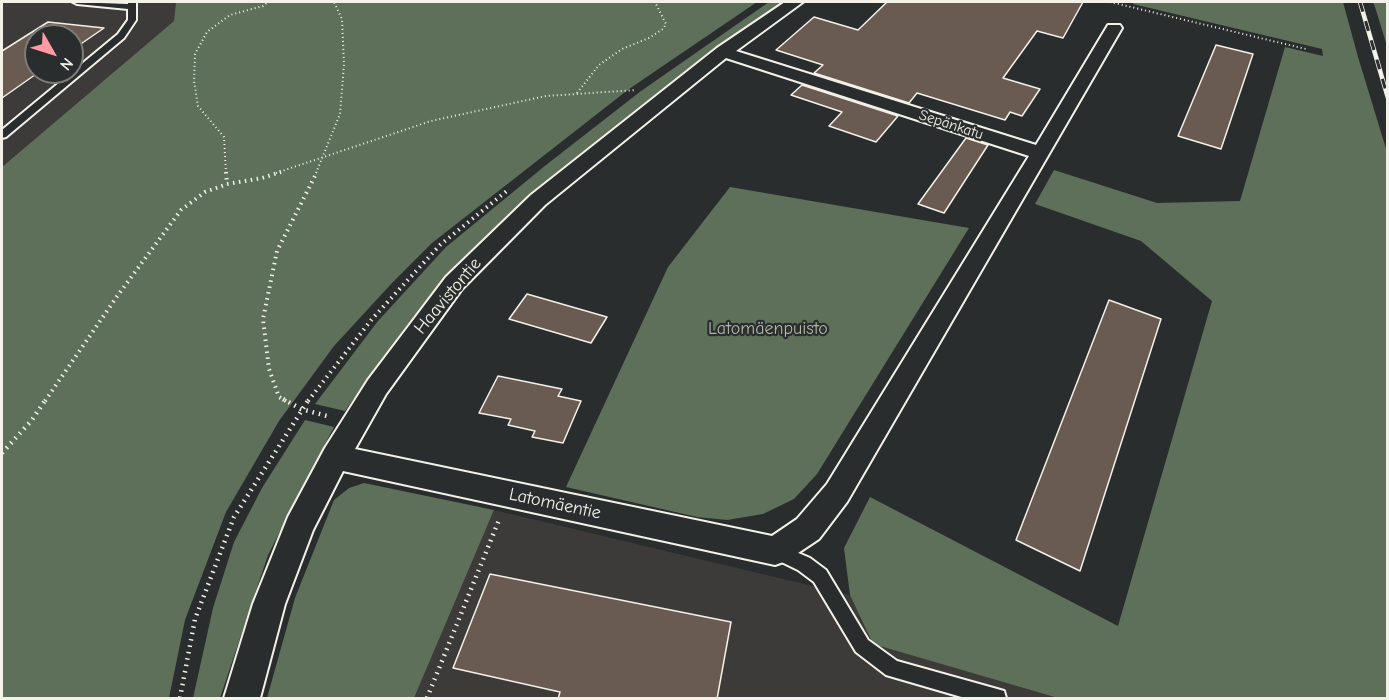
<!DOCTYPE html>
<meta charset="utf-8">
<style>
body{margin:0}
#map{position:relative;width:1389px;height:700px;overflow:hidden;background:#2a2d2e;font-family:"Comic Neue",sans-serif}
canvas{display:block}
.frame{position:absolute;inset:0;border:3px solid #f4f1e8;pointer-events:none}
.north{position:absolute;left:24px;top:24px;width:60px;height:60px;box-sizing:border-box;background:#2a2d2e;border:2px solid #7b7b78;border-radius:50%;rotate:129deg;font-size:16px;font-weight:700;line-height:24px;text-align:center;color:#f4f1e8}
.north::after{content:'';display:block;margin:auto;width:21px;height:27px;background:#ff9aa2;clip-path:polygon(50% 0,100% 100%,50% 72%,0 100%)}
</style>
<div id="map">
<canvas width="1389" height="700"></canvas>
<div class="frame"></div>
<div class="north">N</div>
</div>
<script>
const ctx = document.querySelector('canvas').getContext('2d');
ctx.lineJoin = 'round';
function paint(path, color) {
  ctx.fillStyle = color;
  ctx.fill(path, 'evenodd');
}
function shape(rows) {
  const path = new Path2D();
  for (const r of rows) {
    path.moveTo(r[0], r[1]);
    for (let i = 2; i < r.length; i += 2) path.lineTo(r[i], r[i + 1]);
  }
  return path;
}
function strokePath(path, color, width, dash) {
  ctx.strokeStyle = color;
  ctx.lineWidth = width;
  ctx.lineCap = dash ? 'butt' : 'round';
  ctx.setLineDash(dash || []);
  ctx.stroke(path);
}
function drawText(font, color, halo, rows, align = 'center') {
  ctx.font = font + ' "Comic Neue",sans-serif';
  ctx.lineWidth = 4.5;
  ctx.setLineDash([]);
  ctx.textBaseline = 'middle';
  ctx.strokeStyle = halo;
  ctx.fillStyle = color;
  for (const [text, x, y, turn = 0] of rows) {
    ctx.save();
    ctx.translate(x, y);
    ctx.rotate((+turn || 0) * Math.PI / 180);
    ctx.textAlign = isNaN(turn) ? turn : align;
    if (halo) ctx.strokeText(text, 0, 0);
    ctx.fillText(text, 0, 0);
    ctx.restore();
  }
}
paint(shape([
 [2,2,176,2,174,21,2,167],
 [36,36,72,36,72,72,36,72],
 [494,510,850,595,874,644,1058,698,414,698]
]), '#3d3b39');
paint(shape([
 [176,2,757,2,629,89,432,243,392,283,334,346,279,421,226,512,185,620,169,698,2,698,2,167,174,21],
 [769,2,784,2,715,49,530,198,483,240,442,281,407,325,345,411,315,404,378,321,446,247,546,165,641,91],
 [1134,2,1343,2,1358,57,1387,152,1387,698,1058,698,873,644,850,595,844,548,870,497,1118,626,1212,301,1141,241,1035,204,1054,170,1157,203,1240,201,1285,47,1323,56,1322,49,1133,4],
 [1373,2,1387,2,1387,46,1375,7],
 [730,187,969,228,817,474,794,499,763,514,727,520,697,517,566,487,668,267],
 [305,420,334,427,268,555,220,698,193,698,213,608,234,542,262,488],
 [364,483,494,510,414,698,267,698,295,598,334,500,349,488]
]), '#5e7059');
const building = shape([
 [887,2,1083,2,1063,38,1037,31,1003,78,1040,89,1022,116,1010,112,1005,120,917,93,909,103,814,73,823,65,776,50,814,17,858,30,887,2],
 [48,22,104,28,72,50,72,36,36,36,36,72,39,72,2,98,2,51,48,22],
 [1216,45,1253,54,1221,149,1178,136,1216,45],
 [802,85,898,116,876,142,829,126,842,112,791,95,802,85],
 [966,138,988,145,944,213,918,204,966,138],
 [527,294,607,317,591,343,509,319,527,294],
 [1109,300,1161,319,1080,571,1016,540,1109,300],
 [498,376,562,389,558,396,581,401,563,443,532,437,535,431,508,425,511,419,479,413,498,376],
 [490,574,731,622,717,699,558,699,560,692,453,668,490,574]
]);
paint(building, '#6a5b52');
strokePath(building, '#f4f1e8', 1.5);
const service = shape([
 [73,2,128,4,128,2,136,2,136,20,124,38,6,137,2,138,2,130,118,34,128,20,128,9,77,4,73,2],
 [775,543,810,558,826,570,868,640,897,661,997,689,1004,691,1006,698,965,698,886,675,856,652,814,582,798,570,769,556,767,551,769,546,775,543]
]);
const minor = shape([
 [785,2,803,2,736,51,1036,145,1108,25,1120,25,1122,28,847,502,819,539,786,561,775,565,343,471,313,530,285,604,260,698,224,698,253,604,288,517,325,448,368,380,446,277,531,195,717,48,785,2],
 [726,58,1029,156,827,484,797,519,772,536,355,449,386,394,462,289,545,205,726,58]
]);
strokePath(service, '#f4f1e8', 4);
strokePath(minor, '#f4f1e8', 4);
strokePath(shape([
 [1110,2,1306,49],
 [577,93,599,65,622,49,649,38,663,29,666,24,655,2],
 [226,173,224,137,198,106,194,81,195,54,207,32,230,15,263,6,268,2],
 [276,173,431,121,546,96,636,90],
 [316,173,340,114,344,64,342,19,334,2]
]), '#f4f1e8', 2, [1, 3]);
strokePath(shape([
 [226,172,227,184],
 [45,401,118,295,181,210,205,192,227,184,262,178,281,172],
 [286,401,279,397,269,369,263,319,277,251,317,172],
 [308,401,372,319,440,245,508,190]
]), '#f4f1e8', 4, [1.5, 4.5]);
strokePath(shape([
 [283,399,301,409,327,416],
 [2,453,32,420,46,399],
 [180,698,195,619,234,517,309,399],
 [427,698,499,520]
]), '#f4f1e8', 4.5, [1.5, 5]);
paint(service, '#2a2d2e');
paint(minor, '#2a2d2e');
const rail = shape([
 [1360,2,1388,98]
]);
strokePath(rail, '#f4f1e8', 4.5);
strokePath(rail, '#2a2d2e', 3, [10]);
drawText('15px', '#f4f1e8', '#2a2d2e', [
 ["Sepänkatu",951,125,18]
]);
drawText('18px', '#f4f1e8', '#2a2d2e', [
 ["Haavistontie",448,296,-50],
 ["Latomäentie",555,504,12]
]);
drawText('18px', '#b0b7a8', '#2a2d2e', [
 ["Latomäenpuisto",768,329]
]);
</script>
